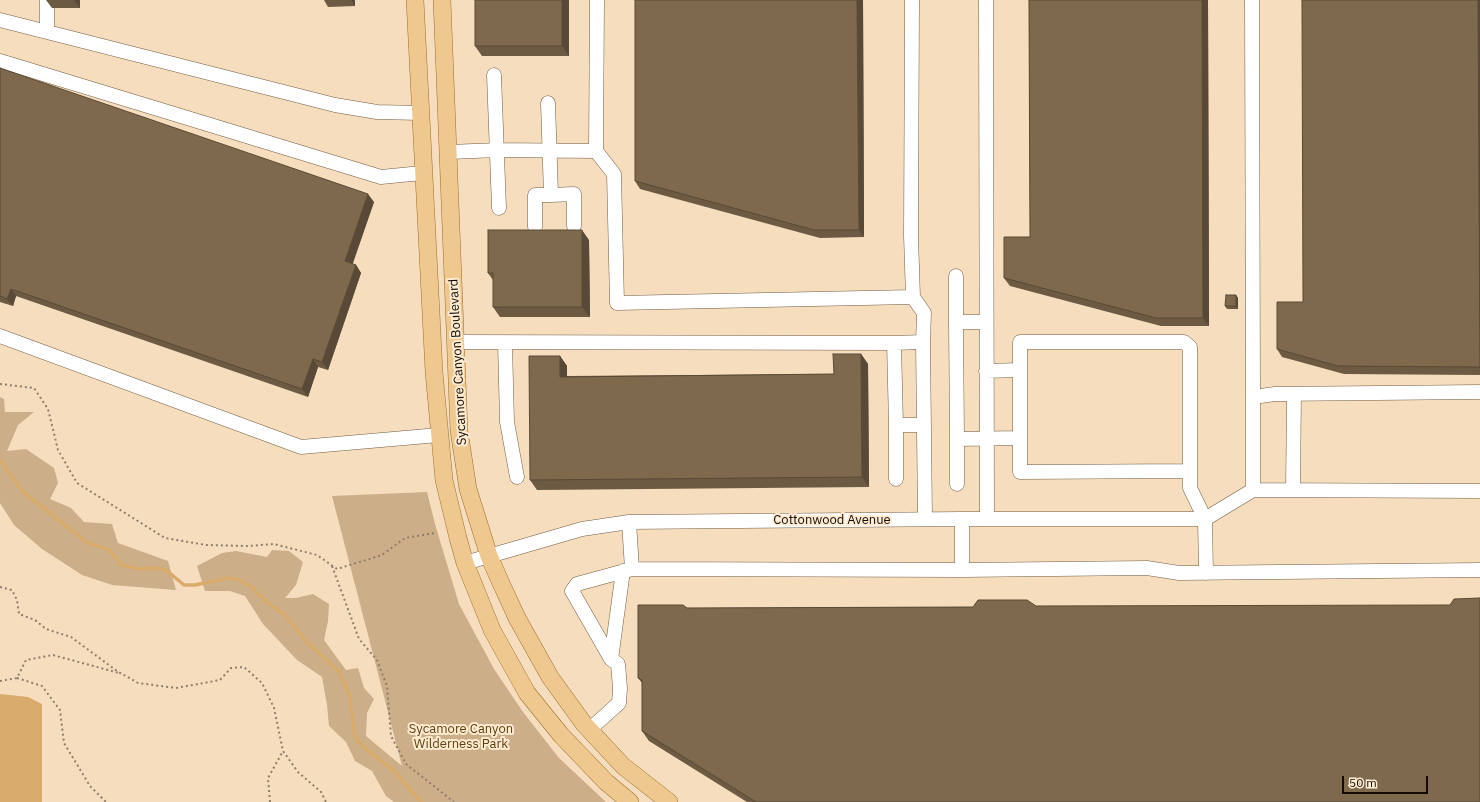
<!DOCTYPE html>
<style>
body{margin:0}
#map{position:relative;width:1480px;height:802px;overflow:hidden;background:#f5ddbe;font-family:"IBM Plex Sans",sans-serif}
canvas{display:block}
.scale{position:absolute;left:1342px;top:776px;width:86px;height:18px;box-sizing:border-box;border:2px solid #130b02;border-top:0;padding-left:5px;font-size:12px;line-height:14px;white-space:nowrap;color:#130b02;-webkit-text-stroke:3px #ffebd2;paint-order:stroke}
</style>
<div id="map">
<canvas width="1480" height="802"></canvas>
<div class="scale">50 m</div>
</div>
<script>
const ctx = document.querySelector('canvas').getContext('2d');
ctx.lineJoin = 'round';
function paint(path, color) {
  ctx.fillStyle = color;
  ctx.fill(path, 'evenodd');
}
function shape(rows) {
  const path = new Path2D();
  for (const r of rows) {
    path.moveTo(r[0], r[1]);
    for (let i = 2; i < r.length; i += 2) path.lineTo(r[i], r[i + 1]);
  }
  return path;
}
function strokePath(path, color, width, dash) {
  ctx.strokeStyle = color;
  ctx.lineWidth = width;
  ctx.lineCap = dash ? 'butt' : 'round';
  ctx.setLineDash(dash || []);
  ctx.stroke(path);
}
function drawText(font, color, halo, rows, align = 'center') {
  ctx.font = font + ' "IBM Plex Sans",sans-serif';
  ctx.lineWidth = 4;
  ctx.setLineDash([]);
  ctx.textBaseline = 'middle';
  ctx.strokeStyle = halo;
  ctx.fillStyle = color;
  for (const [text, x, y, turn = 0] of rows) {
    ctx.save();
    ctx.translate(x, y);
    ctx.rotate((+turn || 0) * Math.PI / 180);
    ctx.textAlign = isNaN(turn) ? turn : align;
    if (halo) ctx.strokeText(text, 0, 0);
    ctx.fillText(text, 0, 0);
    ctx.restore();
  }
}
paint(shape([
 [0,397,4,399,5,412,34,412,18,425,7,451,26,449,54,468,58,483,50,499,71,508,84,522,112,524,118,543,168,561,176,590,112,585,82,575,42,549,14,525,0,503],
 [427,492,435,524,459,604,494,669,523,712,559,758,606,802,394,802,386,796,372,771,355,761,346,742,329,726,327,705,322,677,297,660,263,624,245,596,230,591,205,591,197,566,222,553,236,551,267,557,272,550,289,551,303,562,296,585,285,598,296,598,313,594,329,604,328,621,324,640,346,670,358,668,364,688,374,699,367,713,366,736,402,766,332,496]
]), '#ccaf88');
paint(shape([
 [0,694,28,697,42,704,42,802,0,802]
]), '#d8ab6c');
strokePath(shape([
 [0,460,23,492,88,543,109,550,122,565,139,569,154,568,166,570,184,585,195,585,228,578,240,580,250,586,264,600,284,614,306,641,339,672,349,694,355,737,366,749,393,770,421,802]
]), '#d8ab6c', 3.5);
const minor = shape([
 [47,0,47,32],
 [912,0,911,236,913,297],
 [986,0,987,519],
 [1252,0,1253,397,1275,394,1480,392],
 [0,20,335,105,377,112,420,113],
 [0,61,381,177,422,173],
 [494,75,499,208],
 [548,103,551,195,574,194,574,226],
 [596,151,597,0],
 [449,152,498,150,596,151,614,174,617,303,913,297,924,313,923,342],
 [535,227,535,195,551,195],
 [956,276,956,322],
 [986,322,956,322,957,439,1020,438],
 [0,336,301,447,439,435],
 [455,342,894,343],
 [505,343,507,422,517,477],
 [986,371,1020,370],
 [896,425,894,343,923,342,925,519],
 [957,439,957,484],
 [1190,471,1020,472,1020,342,1184,342,1190,347,1190,488,1205,519,1206,573],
 [896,479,896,425,924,425],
 [1253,490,1253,397],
 [1293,490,1294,394],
 [1205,519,1253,490,1480,491],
 [629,522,632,569],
 [465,563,582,529,629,522,962,519,1205,519],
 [962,570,1147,568,1179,573,1480,570],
 [611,659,623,571],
 [589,730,619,703,620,688,618,664,611,659,572,591,577,584,632,569,962,570,962,519]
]);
const major = shape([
 [415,0,434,372,444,480,458,538,465,563,492,630,527,693,561,735,606,782,630,802],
 [442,0,459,431,468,489,489,556,500,581,517,618,550,677,584,724,623,766,669,802]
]);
strokePath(minor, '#715c40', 15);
strokePath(major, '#9a6e2c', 18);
strokePath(shape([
 [0,384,34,388,48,409,58,450,77,483,165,538,206,545,248,546,274,544,317,555,337,569,382,555,405,538,435,533],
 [332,566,359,639,377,660,387,686,391,736,406,764,454,802],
 [0,587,12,590,17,600,19,614,35,620,46,629,71,637,117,671,138,683,176,688,220,680,231,668,244,667,262,683,274,708,283,751,298,772,321,792,326,802],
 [17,678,42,686,60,710,64,743,90,786,106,802],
 [0,681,17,678,26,660,53,655,119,673],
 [270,802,268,778,283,751]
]), '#8f7e69', 2, [2, 3]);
strokePath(minor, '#fff', 14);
strokePath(major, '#eec88e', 17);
paint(shape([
 [46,0,80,0,80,8,52,8],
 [324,0,355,0,355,6,328,7],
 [475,0,569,0,569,56,482,56,475,46],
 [863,0,864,237,820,238,640,189,635,181],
 [1029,0,1208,0,1209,326,1161,326,1010,286,1004,278,1030,237],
 [1480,0,1480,375,1344,374,1282,357,1277,349,1303,302],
 [0,68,374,202,352,264,356,265,361,273,328,370,318,367,308,397,16,296,13,306,0,302],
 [589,240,590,317,500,317,493,307,493,280,488,273],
 [1236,295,1238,298,1238,309,1227,309,1225,306],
 [861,354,868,364,869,487,537,490,530,480,560,356,567,366,567,376,834,374],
 [1036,606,1480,802,747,802,649,741,642,731,642,683,638,678,687,608,973,607]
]), '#6c5a42');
paint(shape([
 [74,0,80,0,80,8],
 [351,0,355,0,355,6],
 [562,0,569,0,569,56,562,46],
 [857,0,863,0,864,237,859,230],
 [1202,0,1208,0,1209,326,1203,318],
 [1478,0,1480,0,1480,367],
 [368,194,374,202,351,269,345,261],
 [582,230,589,240,590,317,582,307],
 [356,265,361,273,328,370,322,362],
 [11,289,16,296,13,306,7,299],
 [1236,295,1238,298,1238,309,1236,306],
 [861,354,868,364,869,487,862,477],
 [560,356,567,366,567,387,560,377],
 [313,359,318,367,308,397,302,389]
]), '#584a36');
const building = shape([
 [475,0,562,0,562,46,475,46,475,0],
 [635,0,857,0,859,230,814,230,635,181,635,0],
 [1029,0,1202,0,1203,318,1156,318,1004,278,1004,237,1030,237,1029,0],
 [1302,0,1478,0,1480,367,1338,366,1277,349,1277,302,1303,302,1302,0],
 [0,68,368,194,345,261,356,265,322,362,313,359,302,389,11,289,7,299,0,296,0,68],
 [488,230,582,230,582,307,493,307,493,273,488,273,488,230],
 [1226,295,1236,295,1236,306,1225,306,1226,295],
 [833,354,861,354,862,477,530,480,529,356,560,356,560,377,834,374,833,354],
 [1480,598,1480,802,756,802,642,731,642,680,638,678,638,605,683,605,687,608,973,607,978,600,1027,600,1036,606,1450,605,1454,599,1480,598]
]);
paint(building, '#7e694d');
strokePath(building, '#584a36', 1);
drawText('13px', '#130b02', '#ffebd2', [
 ["Sycamore Canyon Boulevard",458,362,-93],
 ["Cottonwood Avenue",832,520]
]);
drawText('13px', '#5d3e0c', '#ffebd2', [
 ["Sycamore Canyon",461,729],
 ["Wilderness Park",461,744]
]);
</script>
